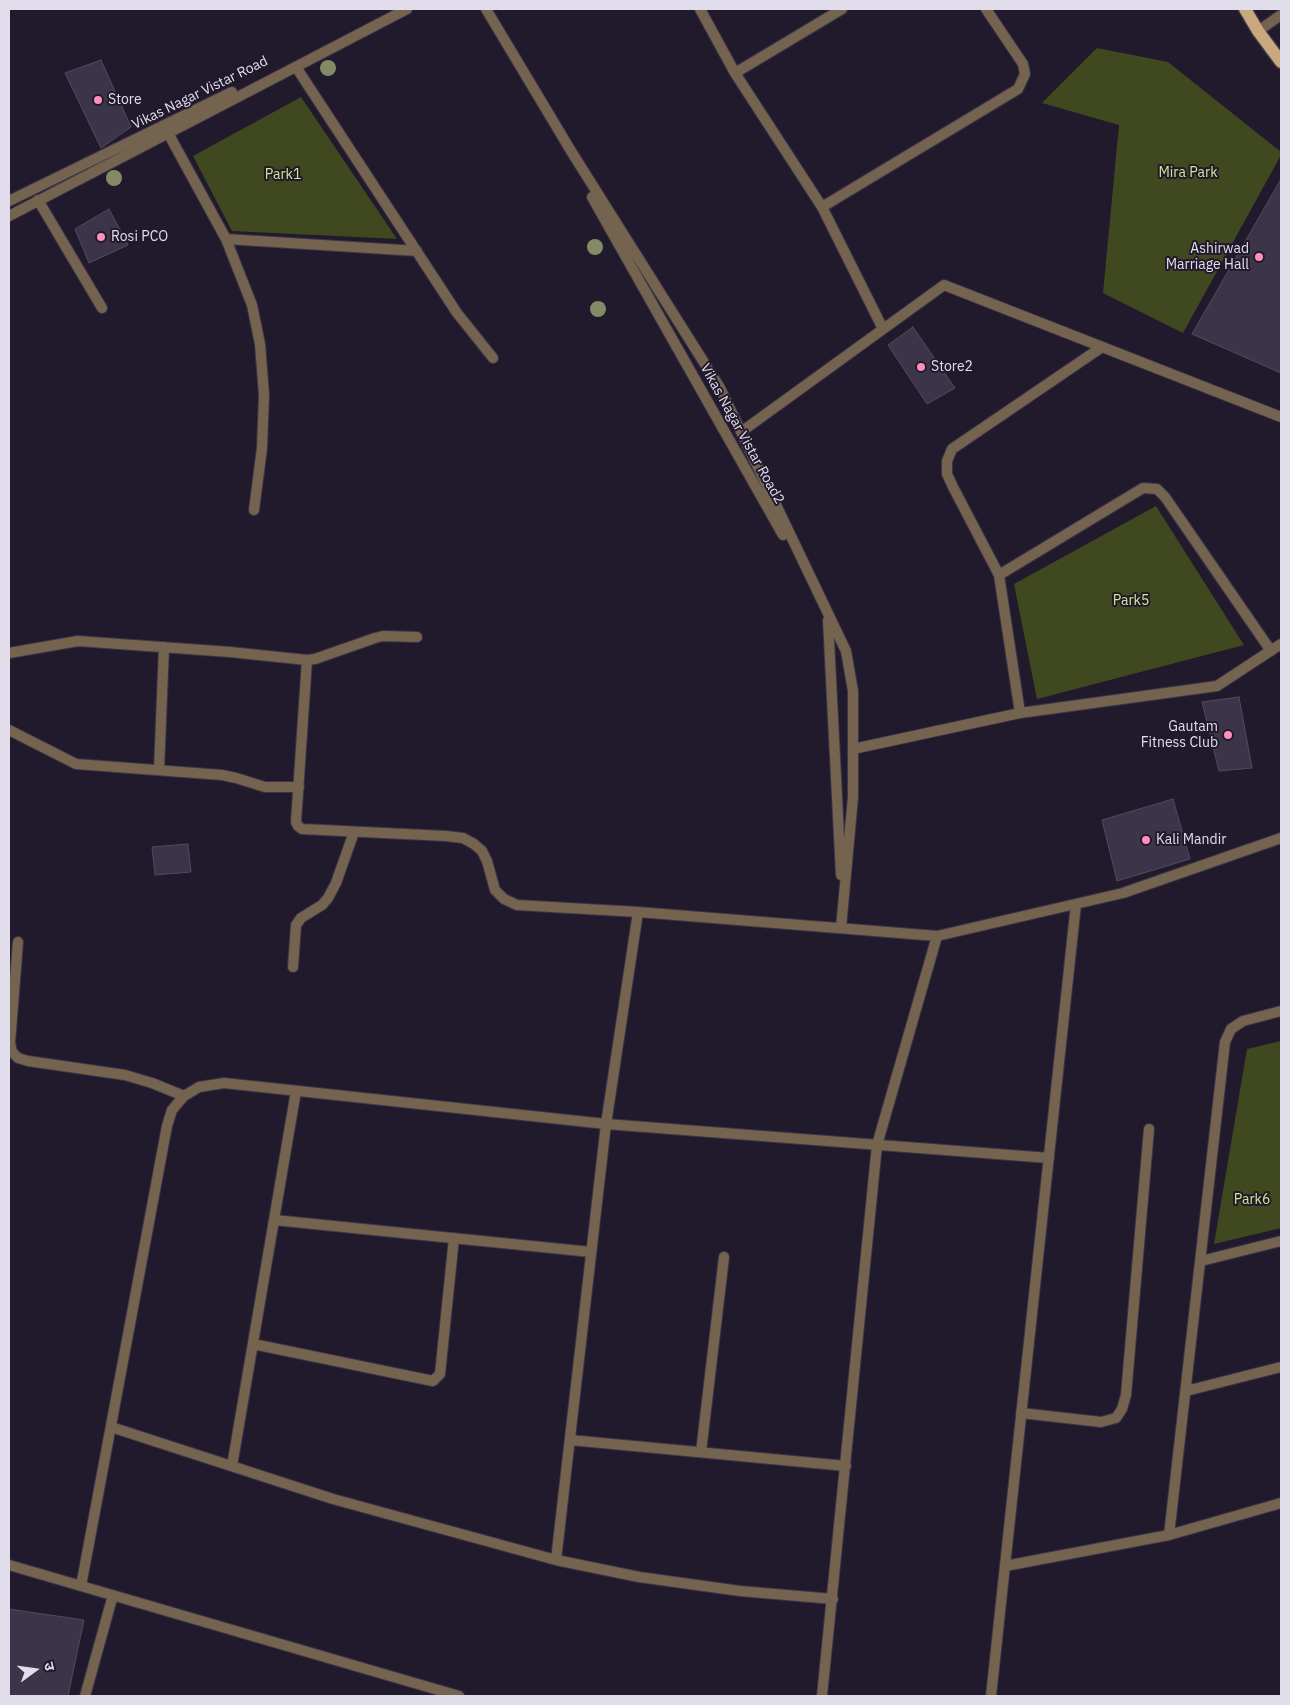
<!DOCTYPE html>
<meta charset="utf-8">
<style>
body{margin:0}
#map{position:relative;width:1290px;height:1705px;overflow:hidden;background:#211a2d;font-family:"IBM Plex Sans","Noto Sans Devanagari",sans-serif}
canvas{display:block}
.frame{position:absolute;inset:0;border:10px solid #e2ddea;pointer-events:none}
.north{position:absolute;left:10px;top:1645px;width:50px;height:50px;-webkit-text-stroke:4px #211a2d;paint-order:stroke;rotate:76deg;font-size:14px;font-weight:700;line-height:20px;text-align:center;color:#e2ddea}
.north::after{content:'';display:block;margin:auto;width:18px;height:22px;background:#e2ddea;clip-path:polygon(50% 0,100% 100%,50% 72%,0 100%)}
</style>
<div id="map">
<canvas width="1290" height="1705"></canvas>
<div class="frame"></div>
<div class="north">उ</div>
</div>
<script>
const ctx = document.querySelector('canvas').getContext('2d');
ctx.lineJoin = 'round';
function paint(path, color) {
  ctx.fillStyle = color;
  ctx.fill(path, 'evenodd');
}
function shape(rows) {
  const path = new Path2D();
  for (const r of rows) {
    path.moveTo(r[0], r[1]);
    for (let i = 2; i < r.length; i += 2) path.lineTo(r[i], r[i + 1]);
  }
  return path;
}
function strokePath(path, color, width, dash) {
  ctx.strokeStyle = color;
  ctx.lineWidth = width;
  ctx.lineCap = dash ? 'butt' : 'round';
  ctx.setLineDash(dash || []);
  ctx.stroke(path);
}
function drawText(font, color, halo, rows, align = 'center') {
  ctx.font = font + ' "IBM Plex Sans",sans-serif';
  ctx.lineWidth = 4;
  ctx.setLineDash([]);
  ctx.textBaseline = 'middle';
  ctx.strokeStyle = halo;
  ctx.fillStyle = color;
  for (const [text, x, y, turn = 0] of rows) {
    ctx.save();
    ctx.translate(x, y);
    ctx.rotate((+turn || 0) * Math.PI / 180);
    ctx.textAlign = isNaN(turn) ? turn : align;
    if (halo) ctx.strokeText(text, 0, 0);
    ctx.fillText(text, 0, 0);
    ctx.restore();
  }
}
paint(shape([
 [1097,48,1168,62,1281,152,1281,155,1183,333,1103,293,1119,125,1042,103],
 [301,97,397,239,232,231,193,156],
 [1156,506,1244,645,1037,699,1014,584],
 [1281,1041,1281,1228,1214,1244,1247,1049]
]), '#40481f');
const building = shape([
 [101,60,131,127,101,148,65,73,101,60],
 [1281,179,1281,373,1192,334,1281,179],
 [109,209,128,245,89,263,75,229,109,209],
 [913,327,955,388,927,404,888,345,913,327],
 [1239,697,1252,768,1219,771,1202,702,1239,697],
 [1173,799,1190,859,1117,881,1102,820,1173,799],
 [188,844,191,872,155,875,152,847,188,844],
 [9,1609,84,1620,68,1696,9,1696,9,1609]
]);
paint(building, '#3c3448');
strokePath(building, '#524a60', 1);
const lane = shape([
 [38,200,102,308]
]);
const street = shape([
 [486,9,571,151,720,388,846,651,853,691,853,797,841,928],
 [700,9,735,73,822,207,883,329],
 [1258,31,1281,15],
 [296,67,457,313,493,358],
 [735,73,842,9],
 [168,133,226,239,252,305,260,344,264,395,262,448,254,510],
 [592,197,783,535],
 [9,201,232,92],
 [822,207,1018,89,1025,74,1023,64,986,9],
 [9,216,407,9],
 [226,239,417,251],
 [741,432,944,285,1281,417],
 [999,575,1143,488,1157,489,1165,497,1271,651],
 [828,620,841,875],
 [9,653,78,641,230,652,307,660,315,659,375,638,383,636,417,637],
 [307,660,296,822,298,826,302,829,446,836,463,838,474,844,482,851,487,861,495,890,504,899,517,905,638,912],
 [1020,713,999,575,953,487,947,474,947,461,952,449,1102,347],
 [9,730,76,764,222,775,236,778,265,787,299,787],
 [853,749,1020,713,1217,686,1281,644],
 [159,770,164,647],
 [18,942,10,1043,12,1052,18,1058,28,1061,125,1075,152,1083,184,1096],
 [293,967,296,925,301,918,322,905,328,898,336,883,354,832],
 [274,1220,591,1252],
 [1201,1261,1281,1241],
 [253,1344,433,1381,440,1374,454,1238],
 [1186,1391,1281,1367],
 [1021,1413,1101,1422,1116,1418,1122,1409,1126,1395,1149,1129],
 [111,1427,333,1499,556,1560,639,1577,740,1591,833,1599],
 [570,1440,846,1466],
 [701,1452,724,1257],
 [232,1466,296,1091],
 [1169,1535,1225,1042,1231,1029,1243,1021,1281,1011],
 [556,1560,606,1124,1049,1158],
 [9,1565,459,1696],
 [1005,1566,1169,1535,1281,1503],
 [81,1586,167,1126,172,1110,184,1096,199,1087,224,1083,606,1124,638,912,937,936,1123,893,1281,838],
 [85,1696,113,1595],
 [822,1696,877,1145,937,936],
 [991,1696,1076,904]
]);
const primary = shape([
 [1245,9,1258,31,1281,62]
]);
strokePath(lane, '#3c3547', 12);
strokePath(street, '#3c3547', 12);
strokePath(primary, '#3c3547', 15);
strokePath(lane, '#73634f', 10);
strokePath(street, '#73634f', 10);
strokePath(primary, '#c9a87e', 12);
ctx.fillStyle = '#838a65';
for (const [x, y] of [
 [328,68],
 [114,178],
 [595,247],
 [598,309]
]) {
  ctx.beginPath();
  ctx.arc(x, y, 8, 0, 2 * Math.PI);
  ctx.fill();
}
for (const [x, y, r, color] of [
 [98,100,5,"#ff8ebb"],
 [101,237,5,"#ff8ebb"],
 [1259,257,5,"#ff8ebb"],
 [921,367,5,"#ff8ebb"],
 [1228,735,5,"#ff8ebb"],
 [1146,840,5,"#ff8ebb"]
]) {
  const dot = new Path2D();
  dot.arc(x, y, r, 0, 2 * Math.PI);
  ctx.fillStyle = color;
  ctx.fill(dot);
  strokePath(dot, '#211a2d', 2);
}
drawText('14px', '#e2ddea', '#211a2d', [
 ["Vikas Nagar Vistar Road",200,93,-26],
 ["Vikas Nagar Vistar Road2",742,434,61]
]);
drawText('14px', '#e2ddea', '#211a2d', [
 ["Store",108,100],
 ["Rosi PCO",111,237],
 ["Ashirwad",1249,249,"right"],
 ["Marriage Hall",1249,265,"right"],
 ["Store2",931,367],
 ["Gautam",1218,727,"right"],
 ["Fitness Club",1218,743,"right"],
 ["Kali Mandir",1156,840]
], 'left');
drawText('14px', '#d3e692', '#211a2d', [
 ["Mira Park",1188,173],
 ["Park1",283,175],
 ["Park5",1131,601],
 ["Park6",1252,1200]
]);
</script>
